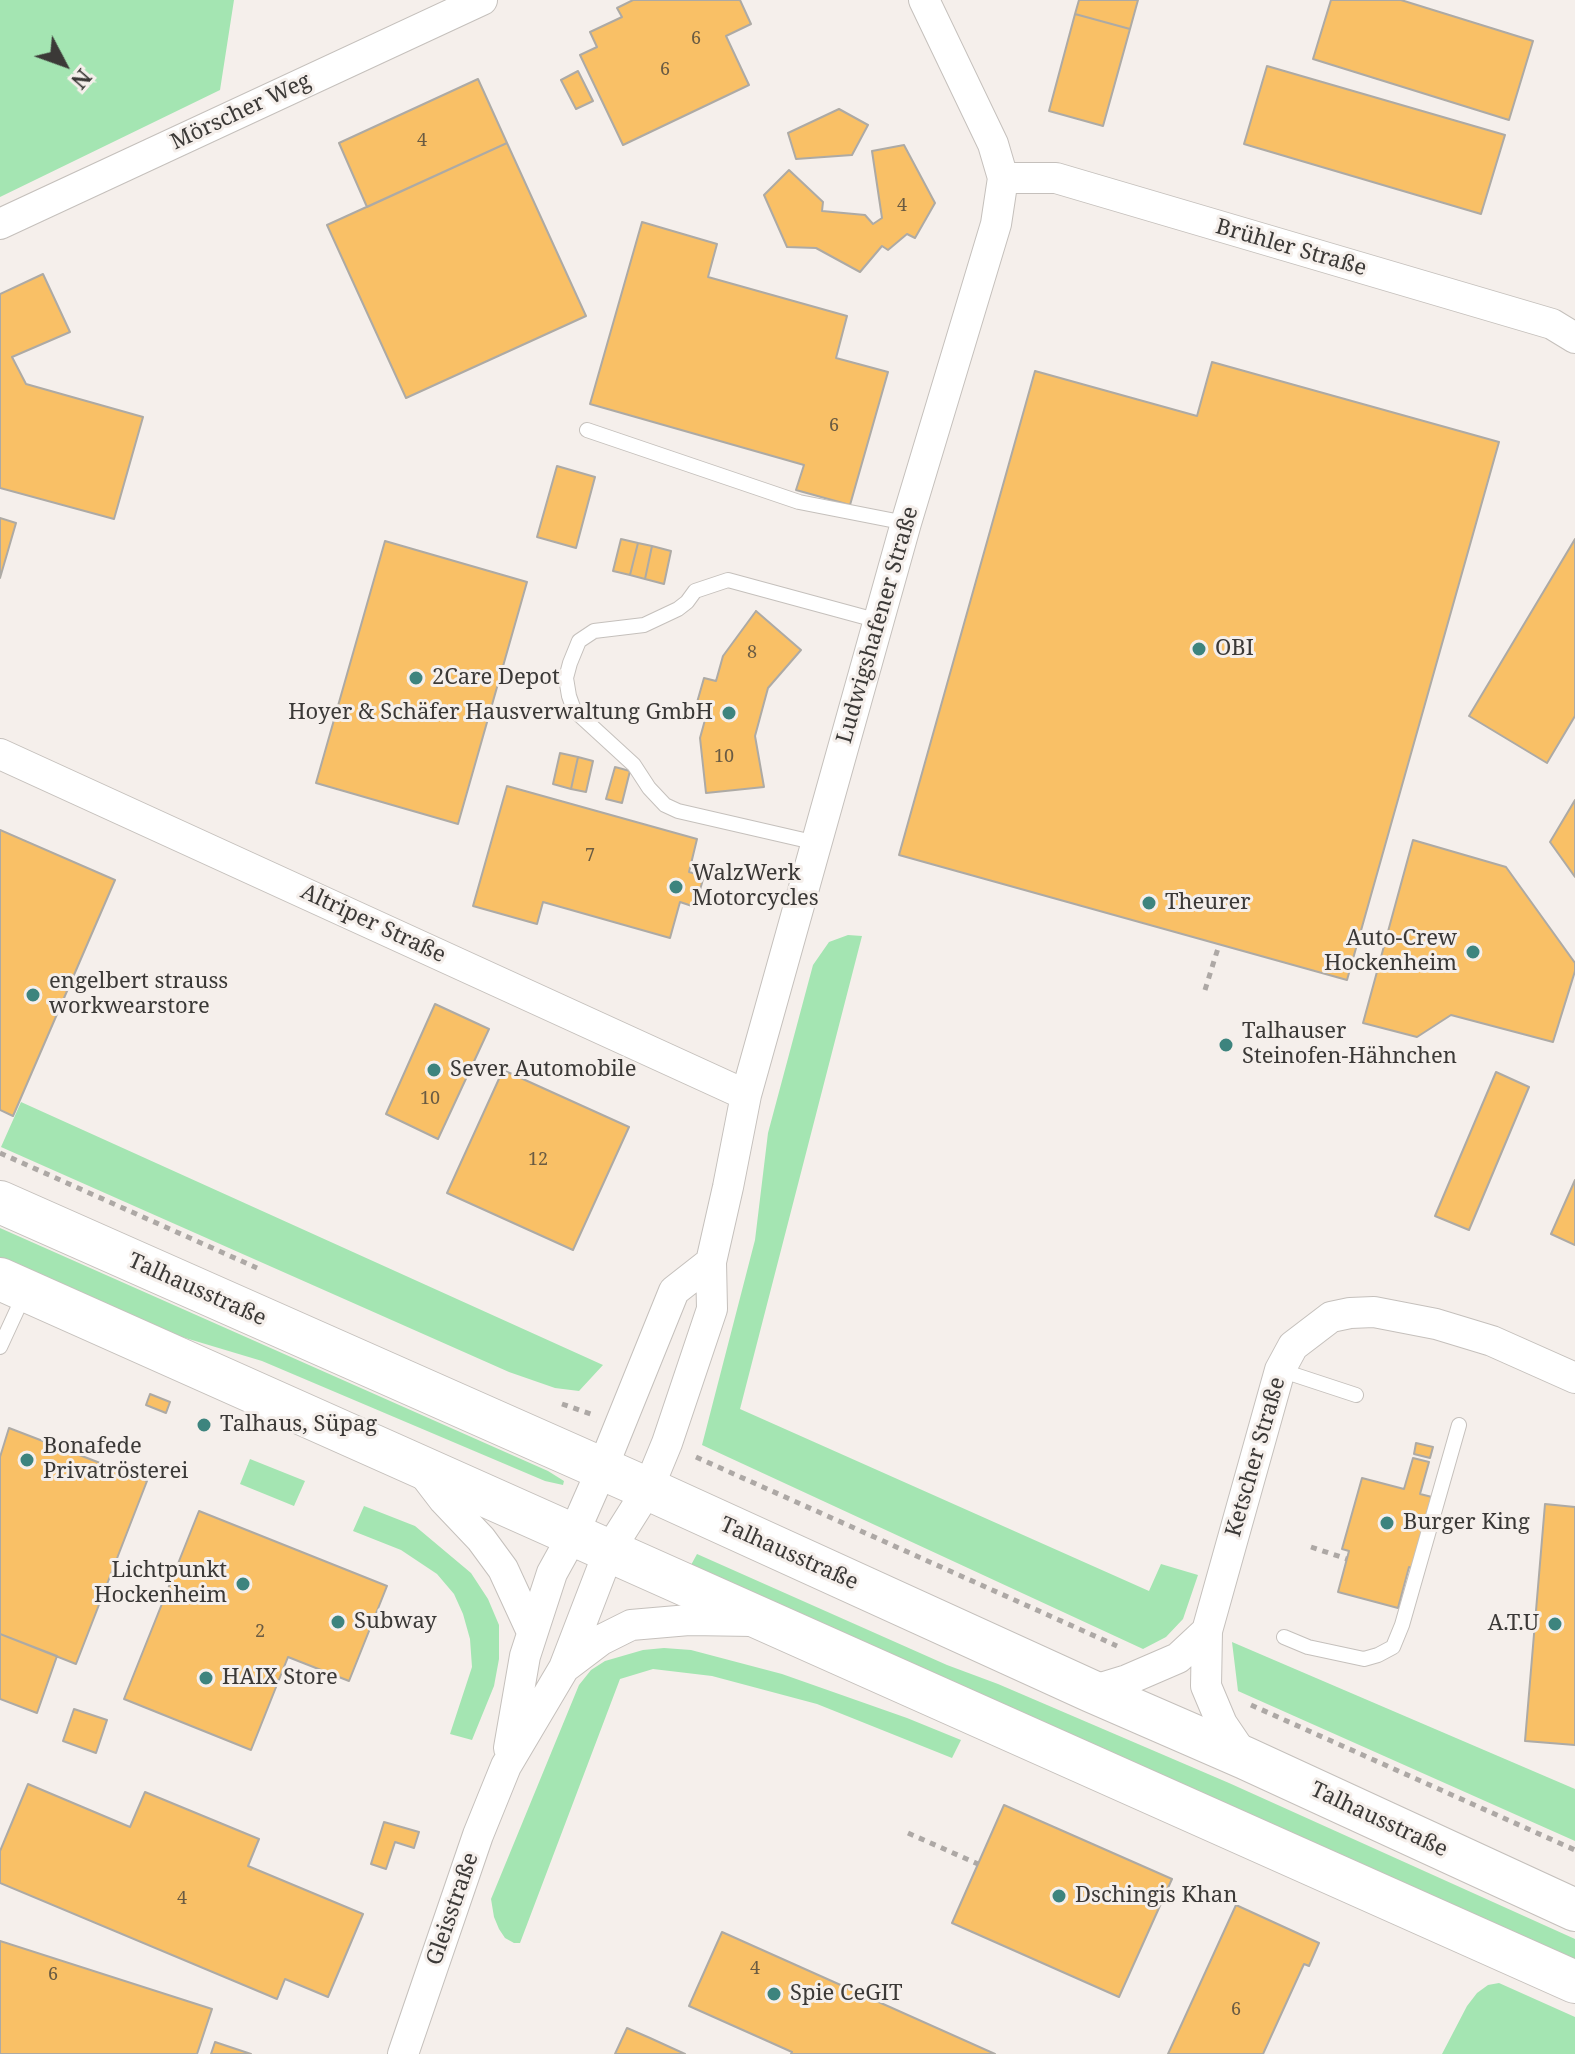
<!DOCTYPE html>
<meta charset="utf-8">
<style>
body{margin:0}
#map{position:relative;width:1575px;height:2054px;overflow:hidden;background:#f5efeb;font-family:"Noto Serif",serif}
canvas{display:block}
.north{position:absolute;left:24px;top:24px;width:80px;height:80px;-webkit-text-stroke:6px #f5efeb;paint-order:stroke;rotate:131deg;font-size:22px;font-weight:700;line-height:32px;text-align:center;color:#3b3937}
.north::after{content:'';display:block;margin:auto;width:28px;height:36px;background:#3b3937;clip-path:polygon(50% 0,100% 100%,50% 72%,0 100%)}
</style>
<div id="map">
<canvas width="1575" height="2054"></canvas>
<div class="north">N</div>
</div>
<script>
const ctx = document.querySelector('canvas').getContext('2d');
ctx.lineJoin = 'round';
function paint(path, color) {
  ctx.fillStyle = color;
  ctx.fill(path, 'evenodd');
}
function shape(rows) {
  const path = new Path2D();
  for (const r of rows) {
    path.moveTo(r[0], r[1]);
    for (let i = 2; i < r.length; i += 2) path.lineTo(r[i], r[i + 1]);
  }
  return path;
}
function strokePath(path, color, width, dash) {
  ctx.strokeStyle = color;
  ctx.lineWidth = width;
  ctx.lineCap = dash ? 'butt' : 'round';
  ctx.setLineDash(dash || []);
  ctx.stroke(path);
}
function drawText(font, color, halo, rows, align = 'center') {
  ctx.font = font + ' "Noto Serif",serif';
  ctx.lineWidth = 6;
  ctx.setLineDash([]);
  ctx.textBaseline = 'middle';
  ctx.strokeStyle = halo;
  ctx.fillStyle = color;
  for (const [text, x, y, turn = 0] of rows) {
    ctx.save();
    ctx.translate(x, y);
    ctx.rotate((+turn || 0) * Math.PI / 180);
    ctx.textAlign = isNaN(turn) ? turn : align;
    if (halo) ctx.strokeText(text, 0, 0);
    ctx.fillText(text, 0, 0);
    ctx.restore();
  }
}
paint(shape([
 [0,0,234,0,220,90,0,197],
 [848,935,862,936,740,1409,1149,1591,1161,1564,1198,1575,1183,1619,1166,1637,1143,1649,702,1445,755,1240,768,1133,813,965,829,942],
 [21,1102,603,1365,579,1391,555,1388,509,1372,1,1147],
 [0,1228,548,1471,564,1481,563,1485,545,1481,262,1361,122,1319,0,1266],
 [250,1459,305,1481,294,1506,240,1484],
 [364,1506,415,1526,471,1573,488,1599,499,1625,499,1659,494,1686,472,1740,450,1734,472,1667,470,1639,463,1614,454,1594,437,1574,401,1550,353,1531],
 [697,1554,947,1665,998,1684,1229,1783,1575,1939,1575,1963,691,1565],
 [1232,1642,1575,1789,1575,1841,1238,1691],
 [664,1648,691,1650,782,1674,907,1718,961,1740,952,1758,817,1704,712,1676,653,1669,620,1679,520,1943,514,1943,505,1938,499,1929,494,1917,491,1899,579,1685,591,1670,605,1661,643,1650],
 [1499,1983,1575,2017,1575,2054,1442,2054,1467,2006,1477,1993,1488,1985]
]), '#a4e5b2');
const building = shape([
 [633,0,740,0,751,24,726,36,749,85,623,145,580,55,597,47,590,32,622,17,617,8,633,0],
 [1079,0,1138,0,1130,29,1075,14,1079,0],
 [1331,0,1401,0,1533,41,1509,120,1313,59,1331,0],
 [1075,14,1130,29,1103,126,1049,111,1075,14],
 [1267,66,1505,135,1481,214,1244,144,1267,66],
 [578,71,593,101,576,109,561,80,578,71],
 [478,79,507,143,367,207,339,143,478,79],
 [839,109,868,125,852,155,796,159,788,133,839,109],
 [507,143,586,316,406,398,327,225,507,143],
 [904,145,935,203,915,238,907,234,888,250,882,246,860,272,816,248,787,247,764,195,789,170,823,202,822,211,865,215,873,224,882,218,872,151,904,145],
 [642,222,717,244,708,277,847,316,836,358,888,372,850,505,796,490,804,465,590,404,642,222],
 [43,274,70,332,12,357,26,384,143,417,114,519,0,488,0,294,43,274],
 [1212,362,1499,442,1347,980,899,855,1035,371,1197,416,1212,362],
 [557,466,595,477,576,548,537,537,557,466],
 [0,518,16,523,0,578,0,518],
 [621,539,638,543,630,575,613,571,621,539],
 [1575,539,1575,716,1547,763,1469,716,1575,539],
 [385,541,527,582,458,824,316,783,385,541],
 [638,543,652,546,645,579,630,575,638,543],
 [652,546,671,551,664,584,645,579,652,546],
 [756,611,801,650,768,688,755,736,764,787,706,793,700,738,708,709,696,706,704,678,716,681,723,656,756,611],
 [560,753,578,757,571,789,553,784,560,753],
 [578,757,593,761,586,792,571,789,578,757],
 [615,767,630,771,622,803,606,799,615,767],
 [507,786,697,839,689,872,704,876,695,907,680,902,670,938,543,902,537,924,473,906,507,786],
 [1575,800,1575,877,1550,842,1575,800],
 [0,830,115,880,13,1116,0,1110,0,830],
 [1413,840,1506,867,1575,963,1575,971,1553,1042,1451,1015,1417,1037,1363,1023,1413,840],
 [435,1004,489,1029,438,1139,386,1114,435,1004],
 [503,1070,629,1127,573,1250,447,1193,503,1070],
 [1496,1072,1529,1087,1469,1230,1435,1216,1496,1072],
 [1575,1180,1575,1245,1551,1234,1575,1180],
 [150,1394,170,1402,166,1413,146,1405,150,1394],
 [9,1428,147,1481,76,1664,0,1634,0,1457,9,1428],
 [1416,1443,1433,1447,1430,1458,1414,1454,1416,1443],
 [1413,1458,1429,1462,1420,1494,1432,1497,1412,1568,1409,1567,1398,1608,1338,1592,1349,1551,1342,1549,1362,1478,1404,1489,1413,1458],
 [1545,1504,1575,1507,1575,1745,1525,1741,1545,1504],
 [199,1511,387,1586,349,1681,288,1657,251,1750,124,1699,199,1511],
 [0,1634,57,1656,37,1713,0,1699,0,1634],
 [74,1709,107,1720,96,1753,63,1741,74,1709],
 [28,1784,130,1827,145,1792,259,1839,248,1866,363,1914,328,1997,285,1979,277,1999,0,1883,0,1851,28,1784],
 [1004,1805,1172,1879,1119,1997,952,1923,1004,1805],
 [384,1822,419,1832,414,1848,395,1842,386,1869,371,1864,384,1822],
 [1236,1905,1319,1943,1309,1966,1304,1964,1263,2054,1168,2054,1236,1905],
 [722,1932,995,2054,791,2054,792,2052,689,2006,722,1932],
 [0,1941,212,2009,197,2054,0,2054,0,1941],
 [627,2028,650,2038,685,2054,615,2054,627,2028],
 [215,2042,251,2054,211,2054,215,2042]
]);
paint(building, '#f9c066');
strokePath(building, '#adaaa5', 2);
const lane = shape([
 [587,430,799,502,906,523],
 [817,843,678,811,665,805,649,788,634,765,574,710,569,696,566,678,570,663,579,641,594,631,644,625,678,609,687,602,695,591,728,580,879,621],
 [0,1347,24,1295],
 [1280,1370,1356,1395],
 [1284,1637,1308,1647,1364,1659,1378,1655,1393,1647,1402,1625,1459,1425]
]);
const street = shape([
 [1003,178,1056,178,1552,324,1575,338],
 [0,224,482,0],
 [0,754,746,1095],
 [421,1470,444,1500,481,1539,503,1569,532,1632],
 [564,1668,601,1640,631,1625,689,1620,753,1621],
 [1091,1691,1127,1680,1178,1658,1207,1631],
 [509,1748,525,1656,552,1573,573,1535,602,1469,674,1291,711,1262],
 [1245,1758,1222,1724,1206,1686,1207,1631,1280,1370,1293,1346,1331,1317,1350,1313,1374,1312,1436,1324,1492,1341,1575,1378],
 [403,2054,478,1835,506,1766,564,1668,609,1551,648,1489,667,1443,712,1309,711,1262,728,1187,746,1095,906,523,996,224,1003,178,993,144,924,0]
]);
const secondary = shape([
 [0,1202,648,1489,1091,1691,1245,1758,1575,1910],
 [0,1279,1575,1982]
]);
strokePath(lane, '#c5c0bc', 16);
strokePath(street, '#c5c0bc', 32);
strokePath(secondary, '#c5c0bc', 44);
strokePath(shape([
 [1205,990,1219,945],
 [0,1153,257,1268],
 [562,1404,591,1414],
 [696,1457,1117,1646],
 [1311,1547,1347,1559],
 [1251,1705,1575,1850],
 [908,1833,978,1864]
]), '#ada8a5', 5, [6, 6]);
strokePath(lane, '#fff', 14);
strokePath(street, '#fff', 30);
strokePath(secondary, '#fff', 42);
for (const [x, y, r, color] of [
 [1199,649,8,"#3d847e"],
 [416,678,8,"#3d847e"],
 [729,713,8,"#3d847e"],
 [676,887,8,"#3d847e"],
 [1149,903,8,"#3d847e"],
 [1473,952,8,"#3d847e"],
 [33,995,8,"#3d847e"],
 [1226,1045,8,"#3d847e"],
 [434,1070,8,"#3d847e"],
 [204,1425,8,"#3d847e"],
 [27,1460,8,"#3d847e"],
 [1387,1523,8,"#3d847e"],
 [243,1584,8,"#3d847e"],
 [338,1622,8,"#3d847e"],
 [1555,1624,8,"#3d847e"],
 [206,1678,8,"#3d847e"],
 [1059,1896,8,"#3d847e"],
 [774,1994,8,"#3d847e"]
]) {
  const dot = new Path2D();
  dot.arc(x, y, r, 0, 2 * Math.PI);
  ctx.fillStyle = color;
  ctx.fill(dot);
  strokePath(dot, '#f5efeb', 3);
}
drawText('18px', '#6a5b43', null, [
 ["6",696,39],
 ["6",665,70],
 ["4",422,141],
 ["4",902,206],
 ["6",834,426],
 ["8",752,653],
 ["10",724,757],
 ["7",590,856],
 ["10",430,1099],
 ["12",538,1160],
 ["2",260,1632],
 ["4",182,1899],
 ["4",755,1969],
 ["6",53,1975],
 ["6",1236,2010]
]);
drawText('22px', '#3b3937', '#f5efeb', [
 ["Mörscher Weg",241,112,-25],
 ["Brühler Straße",1291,248,16],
 ["Ludwigshafener Straße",878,625,-74],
 ["Altriper Straße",373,924,25],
 ["Talhausstraße",197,1290,24],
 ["Ketscher Straße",1256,1457,-74],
 ["Talhausstraße",789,1554,24],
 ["Talhausstraße",1379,1820,25],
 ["Gleisstraße",453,1909,-71]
]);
drawText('22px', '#3b3937', '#f5efeb', [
 ["OBI",1215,649],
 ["2Care Depot",432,678],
 ["Hoyer & Schäfer Hausverwaltung GmbH",713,713,"right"],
 ["WalzWerk",692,874],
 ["Motorcycles",692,899],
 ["Theurer",1165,903],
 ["Auto-Crew",1457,939,"right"],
 ["Hockenheim",1457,964,"right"],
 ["engelbert strauss",49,982],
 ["workwearstore",49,1007],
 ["Talhauser",1242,1032],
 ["Steinofen-Hähnchen",1242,1057],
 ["Sever Automobile",450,1070],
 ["Talhaus, Süpag",220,1425],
 ["Bonafede",43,1447],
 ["Privatrösterei",43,1472],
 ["Burger King",1403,1523],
 ["Lichtpunkt",227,1571,"right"],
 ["Hockenheim",227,1596,"right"],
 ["Subway",354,1622],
 ["A.T.U",1539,1624,"right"],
 ["HAIX Store",222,1678],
 ["Dschingis Khan",1075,1896],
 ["Spie CeGIT",790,1994]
], 'left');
</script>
